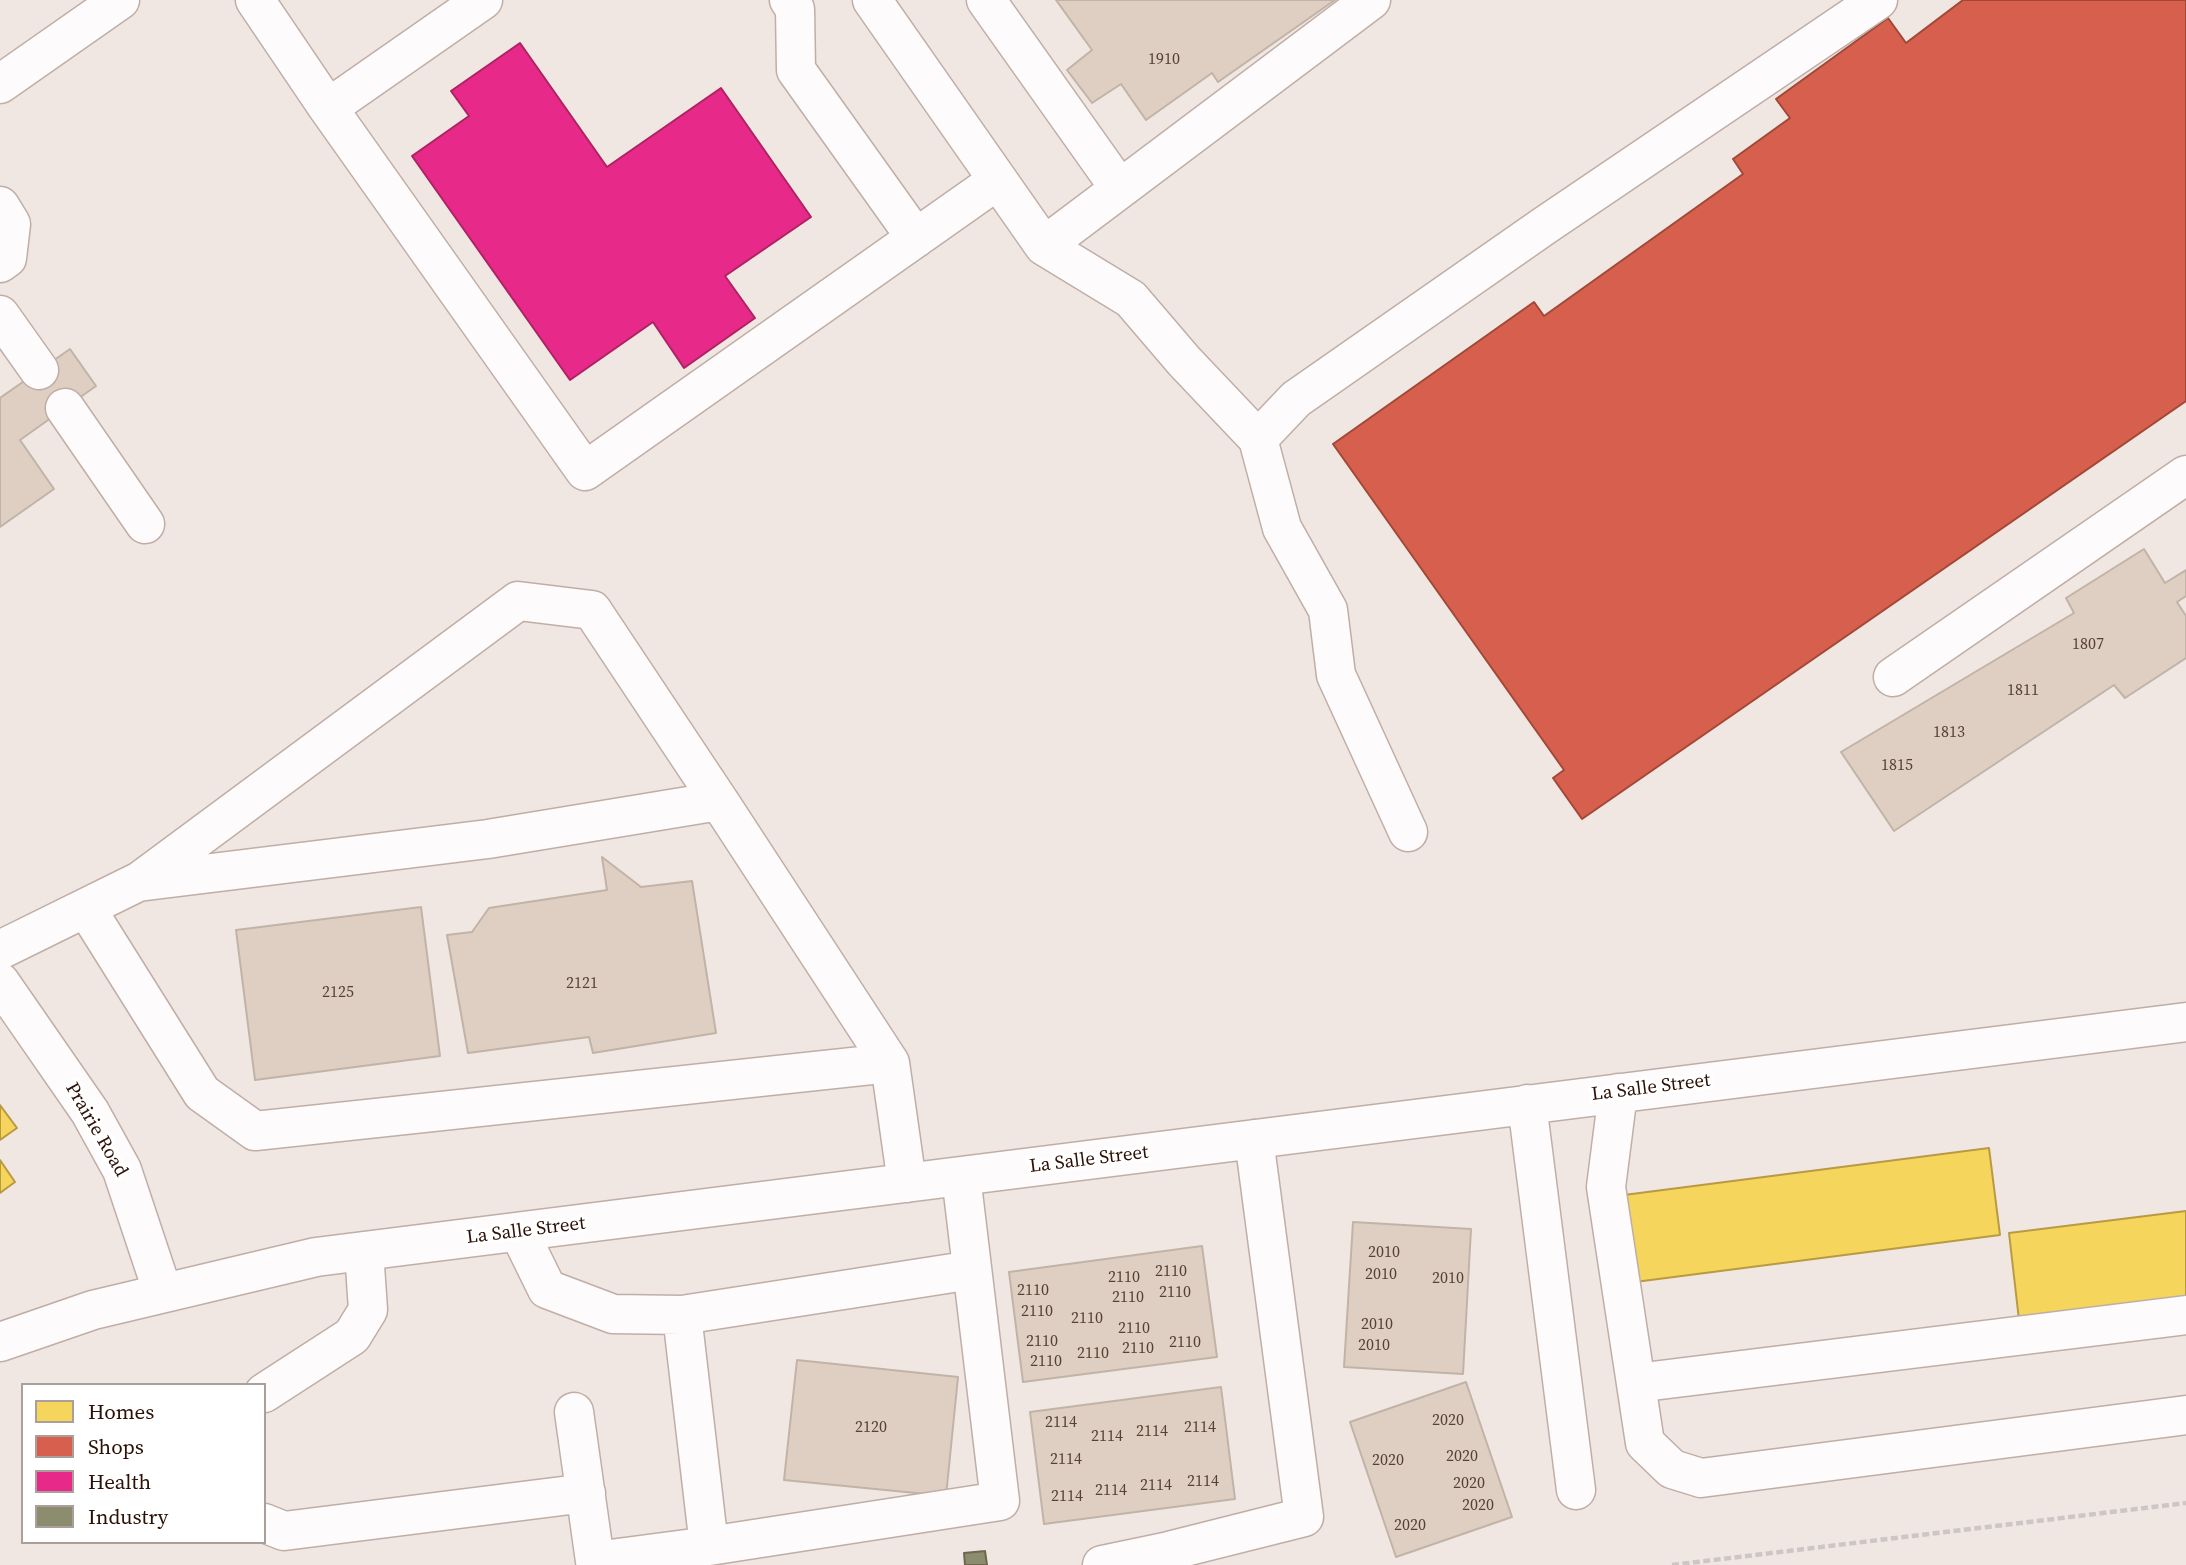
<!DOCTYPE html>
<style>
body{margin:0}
#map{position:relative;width:2186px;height:1565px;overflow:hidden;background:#f0e7e3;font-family:"Source Serif 4",serif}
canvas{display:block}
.legend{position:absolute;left:21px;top:1383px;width:245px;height:161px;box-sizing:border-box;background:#fff;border:2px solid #aa9f9b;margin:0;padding:9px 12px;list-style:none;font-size:21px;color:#2a1005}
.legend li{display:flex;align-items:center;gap:14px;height:35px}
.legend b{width:35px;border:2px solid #aa9f9b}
</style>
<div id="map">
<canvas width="2186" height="1565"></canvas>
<ul class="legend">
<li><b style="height:19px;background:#f6d55c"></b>Homes</li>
<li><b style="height:19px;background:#d6604d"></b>Shops</li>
<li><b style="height:19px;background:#e7298a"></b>Health</li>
<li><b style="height:19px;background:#8c8c6e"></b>Industry</li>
</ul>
</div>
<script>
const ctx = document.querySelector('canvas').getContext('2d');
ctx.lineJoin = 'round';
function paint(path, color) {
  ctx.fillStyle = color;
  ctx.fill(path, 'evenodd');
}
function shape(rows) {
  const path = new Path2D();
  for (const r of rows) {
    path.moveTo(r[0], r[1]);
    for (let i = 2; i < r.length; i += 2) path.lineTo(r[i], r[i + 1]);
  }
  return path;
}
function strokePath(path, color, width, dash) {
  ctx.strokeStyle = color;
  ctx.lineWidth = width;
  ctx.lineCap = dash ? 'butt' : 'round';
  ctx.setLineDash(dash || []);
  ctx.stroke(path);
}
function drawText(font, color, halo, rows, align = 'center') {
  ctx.font = font + ' "Source Serif 4",serif';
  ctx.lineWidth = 7;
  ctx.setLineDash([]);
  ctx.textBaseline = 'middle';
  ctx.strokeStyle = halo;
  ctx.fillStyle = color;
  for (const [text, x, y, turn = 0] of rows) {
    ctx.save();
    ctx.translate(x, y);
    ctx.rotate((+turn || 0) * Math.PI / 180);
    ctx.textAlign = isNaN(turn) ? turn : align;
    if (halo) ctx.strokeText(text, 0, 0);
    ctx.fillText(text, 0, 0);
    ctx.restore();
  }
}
const homes = shape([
 [0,1105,17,1128,0,1140,0,1105],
 [1989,1148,2000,1235,1635,1282,1624,1195,1989,1148],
 [0,1160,15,1182,0,1193,0,1160],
 [2186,1211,2186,1299,2019,1320,2009,1233,2186,1211]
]);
paint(homes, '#f6d55c');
strokePath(homes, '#b99a42', 2);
const shops = shape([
 [1963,0,2186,0,2186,401,1582,819,1553,778,1564,770,1333,444,1534,302,1544,316,1743,174,1733,159,1790,118,1776,99,1888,18,1906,43,1963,0]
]);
paint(shops, '#d6604d');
strokePath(shops, '#a24837', 2);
const health = shape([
 [520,43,607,167,721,88,811,217,725,276,755,318,684,368,653,322,570,380,412,156,469,116,451,91,520,43]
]);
paint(health, '#e7298a');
strokePath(health, '#ae2262', 2);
const industry = shape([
 [985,1551,987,1565,965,1565,964,1553,985,1551]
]);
paint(industry, '#8c8c6e');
strokePath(industry, '#6f674e', 2);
const building = shape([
 [1056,0,1335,0,1218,82,1212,73,1146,120,1121,84,1092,103,1067,70,1092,50,1056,0],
 [70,349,96,386,20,440,54,489,0,527,0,398,70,349],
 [2144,549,2165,583,2186,570,2186,596,2177,602,2186,616,2186,658,2125,698,2114,685,1894,831,1841,752,2074,613,2066,598,2144,549],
 [602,857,641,887,692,881,716,1033,593,1053,589,1037,468,1053,447,935,472,932,489,908,607,890,602,857],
 [421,907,440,1056,255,1080,236,930,421,907],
 [1353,1222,1471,1229,1463,1374,1344,1367,1353,1222],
 [1202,1246,1217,1357,1023,1382,1009,1272,1202,1246],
 [797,1360,958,1377,946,1496,784,1480,797,1360],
 [1466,1382,1512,1517,1396,1557,1350,1422,1466,1382],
 [1221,1387,1235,1499,1044,1524,1030,1412,1221,1387]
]);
paint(building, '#dfcfc3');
strokePath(building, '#c1b3a6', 2);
const minor = shape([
 [255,0,328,108,483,0],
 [789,0,795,9,796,70,916,238],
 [872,0,1044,246,1131,299,1184,361,1258,439],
 [986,0,1120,189],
 [0,84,120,0],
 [328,108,585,471,998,180],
 [0,206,11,224,7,258,0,263],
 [1044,246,1371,0],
 [0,315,39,370],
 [65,408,145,524],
 [1893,677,2186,475],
 [1408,832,1336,675,1328,610,1282,528,1258,439,1296,399,1544,226,1878,0],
 [140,881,518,601,592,610,719,801],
 [86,908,202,1093,255,1131,890,1063],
 [0,950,138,882,488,839,719,801,890,1063,907,1183],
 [0,982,90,1112,122,1170,163,1293],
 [1618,1093,1606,1187,1645,1443,1672,1469,1701,1478,2186,1415],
 [1527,1104,1576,1490],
 [519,1232,547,1289,613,1314,682,1315,972,1270],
 [682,1315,709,1546,1000,1501,961,1176],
 [0,1342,93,1310,316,1257,2186,1022],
 [1636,1383,2186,1315],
 [264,1393,352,1336,368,1310,364,1251],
 [574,1412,595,1561,709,1546],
 [264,1523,284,1531,586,1493],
 [1102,1565,1169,1551,1304,1517,1254,1139]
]);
strokePath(minor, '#c0aea6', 41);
strokePath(shape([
 [1672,1565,2186,1503]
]), '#cdc6c5', 4.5, [7, 3.5]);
strokePath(minor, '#fdfbfb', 38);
drawText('16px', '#574034', null, [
 ["1910",1164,60],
 ["1807",2088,645],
 ["1811",2023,691],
 ["1813",1949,733],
 ["1815",1897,766],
 ["2121",582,984],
 ["2125",338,993],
 ["2010",1384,1253],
 ["2110",1171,1272],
 ["2010",1381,1275],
 ["2110",1124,1278],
 ["2010",1448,1279],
 ["2110",1033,1291],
 ["2110",1175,1293],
 ["2110",1128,1298],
 ["2110",1037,1312],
 ["2110",1087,1319],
 ["2010",1377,1325],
 ["2110",1134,1329],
 ["2110",1042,1342],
 ["2110",1185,1343],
 ["2010",1374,1346],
 ["2110",1138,1349],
 ["2110",1093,1354],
 ["2110",1046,1362],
 ["2020",1448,1421],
 ["2114",1061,1423],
 ["2120",871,1428],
 ["2114",1200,1428],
 ["2114",1152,1432],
 ["2114",1107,1437],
 ["2020",1462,1457],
 ["2114",1066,1460],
 ["2020",1388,1461],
 ["2114",1203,1482],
 ["2020",1469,1484],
 ["2114",1156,1486],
 ["2114",1111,1491],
 ["2114",1067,1497],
 ["2020",1478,1506],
 ["2020",1410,1526]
]);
drawText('19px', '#2a1005', '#fff', [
 ["La Salle Street",1651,1088,-7],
 ["Prairie Road",96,1130,60],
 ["La Salle Street",1089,1160,-7],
 ["La Salle Street",526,1231,-7]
]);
</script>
